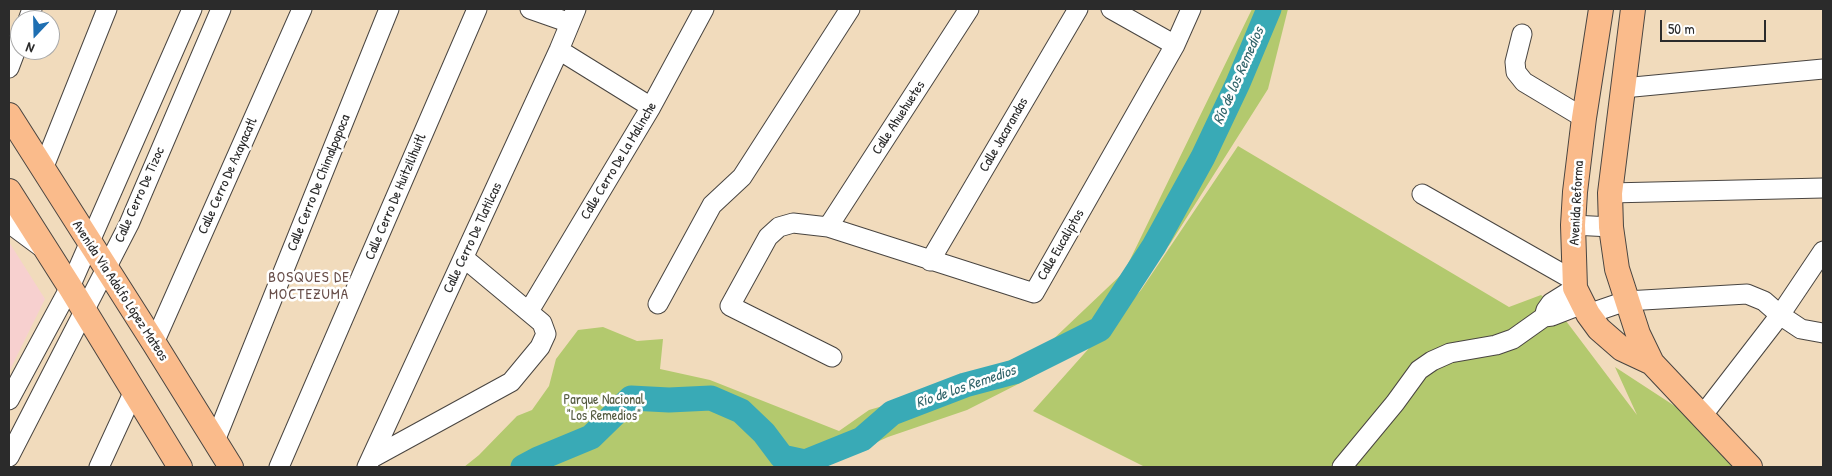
<!DOCTYPE html>
<meta charset="utf-8">
<style>
body{margin:0}
#map{position:relative;width:1832px;height:476px;overflow:hidden;background:#f1dbbc;font-family:"Patrick Hand",sans-serif}
canvas{display:block}
.frame{position:absolute;inset:0;border:10px solid #2b2b2b;pointer-events:none}
.north{position:absolute;left:10px;top:10px;width:50px;height:50px;box-sizing:border-box;background:#fff;border:1px solid #aaa;border-radius:50%;rotate:201deg;font-size:14px;font-weight:700;line-height:20px;text-align:center;color:#2b2b2b}
.north::after{content:'';display:block;margin:auto;width:18px;height:22px;background:#1f6fb2;clip-path:polygon(50% 0,100% 100%,50% 72%,0 100%)}
.scale{position:absolute;left:1660px;top:20px;width:106px;height:22px;box-sizing:border-box;border:2px solid #2b2b2b;border-top:0;padding-left:6px;font-size:15px;line-height:18px;white-space:nowrap;color:#2b2b2b;-webkit-text-stroke:4px #fff;paint-order:stroke}
</style>
<div id="map">
<canvas width="1832" height="476"></canvas>
<div class="frame"></div>
<div class="north">N</div>
<div class="scale">50 m</div>
</div>
<script>
const ctx = document.querySelector('canvas').getContext('2d');
ctx.lineJoin = 'round';
function paint(path, color) {
  ctx.fillStyle = color;
  ctx.fill(path, 'evenodd');
}
function shape(rows) {
  const path = new Path2D();
  for (const r of rows) {
    path.moveTo(r[0], r[1]);
    for (let i = 2; i < r.length; i += 2) path.lineTo(r[i], r[i + 1]);
  }
  return path;
}
function strokePath(path, color, width, dash) {
  ctx.strokeStyle = color;
  ctx.lineWidth = width;
  ctx.lineCap = dash ? 'butt' : 'round';
  ctx.setLineDash(dash || []);
  ctx.stroke(path);
}
function drawText(font, color, halo, rows, align = 'center') {
  ctx.font = font + ' "Patrick Hand",sans-serif';
  ctx.lineWidth = 5;
  ctx.setLineDash([]);
  ctx.textBaseline = 'middle';
  ctx.strokeStyle = halo;
  ctx.fillStyle = color;
  for (const [text, x, y, turn = 0] of rows) {
    ctx.save();
    ctx.translate(x, y);
    ctx.rotate((+turn || 0) * Math.PI / 180);
    ctx.textAlign = isNaN(turn) ? turn : align;
    if (halo) ctx.strokeText(text, 0, 0);
    ctx.fillText(text, 0, 0);
    ctx.restore();
  }
}
paint(shape([
 [9,242,45,299,9,372]
]), '#f7d0cf');
paint(shape([
 [1252,9,1288,9,1268,89,1170,244,1095,339,1032,377,967,410,888,437,844,457,791,461,796,467,464,467,479,455,517,416,532,410,549,386,556,359,578,330,603,327,637,341,663,339,660,369,710,380,839,431,869,410,924,394,1046,346,1124,272],
 [1238,146,1509,307,1541,295,1551,303,1560,313,1637,415,1615,367,1687,414,1736,467,1145,467,1033,411,1141,290]
]), '#b3c96e');
strokePath(shape([
 [523,467,538,459,591,437,631,398,669,400,711,398,741,411,764,433,782,457,805,462,862,439,892,413,965,385,1014,372,1100,329,1154,246,1203,157,1238,83,1269,9]
]), '#39aab6', 25);
const minor = shape([
 [530,9,570,23],
 [1111,9,1175,45],
 [28,20,32,9],
 [1522,34,1515,62,1516,72,1524,82,1584,118],
 [559,50,651,107],
 [9,68,20,39],
 [1623,88,1823,69],
 [43,169,107,9],
 [1610,193,1823,188],
 [1422,194,1575,281],
 [9,223,40,246],
 [1573,225,1611,227],
 [828,227,969,9],
 [930,261,1078,9],
 [658,304,712,205,742,177,850,9],
 [529,311,651,107,704,9],
 [1588,314,1626,301,1747,294,1764,301,1780,315,1801,329,1823,333],
 [1544,317,1546,310,1551,303,1575,288],
 [154,343,302,9],
 [832,357,730,306,768,237,779,227,793,223,828,227,1034,293,1175,45,1191,9],
 [9,400,70,287,192,9],
 [1702,416,1780,315,1823,251],
 [215,441,389,9],
 [9,457,129,224,221,9],
 [372,458,511,382,540,347,546,334,542,323,464,258],
 [99,467,134,391],
 [279,467,477,9],
 [367,467,559,50,576,9],
 [1342,467,1395,403,1419,370,1432,361,1450,353,1496,345,1513,339,1544,317,1552,316,1583,304]
]);
const major = shape([
 [1601,9,1584,118,1575,192,1573,225,1575,288,1588,314,1599,329,1622,349,1652,363],
 [1633,9,1610,193,1611,227,1617,269,1638,334,1652,363,1750,467],
 [9,115,154,343,231,467],
 [9,191,70,287,180,467]
]);
strokePath(minor, '#494541', 21);
strokePath(major, '#494541', 26);
strokePath(minor, '#fff', 19);
strokePath(major, '#fabb8b', 24);
drawText('14px', '#2b2b2b', '#fff', [
 ["Calle Ahuehuetes",899,118,-57],
 ["Calle Jacarandas",1004,135,-60],
 ["Calle Cerro De La Malinche",619,161,-59],
 ["Calle Cerro De Axayacatl",228,176,-66],
 ["Calle Cerro De Chimalpopoca",319,183,-68],
 ["Calle Cerro De Tizoc",140,195,-66],
 ["Calle Cerro De Huitzilihuitl",396,197,-67],
 ["Avenida Reforma",1577,203,-87],
 ["Calle Cerro De Tlatilcas",473,238,-65],
 ["Calle Eucaliptos",1061,245,-60],
 ["Avenida Via Adolfo López Mateos",120,291,57]
]);
drawText('14px', '#545a3f', '#fff', [
 ["Parque Nacional",604,400],
 ["\"Los Remedios\"",604,416]
]);
drawText('italic 15px', '#31646a', '#fff', [
 ["Río de los Remedios",1239,76,-66],
 ["Río de los Remedios",966,387,-19]
]);
ctx.letterSpacing = '1px';
drawText('15px', '#684e49', '#fff', [
 ["BOSQUES DE",309,278],
 ["MOCTEZUMA",309,295]
]);
ctx.letterSpacing = '0px';
</script>
